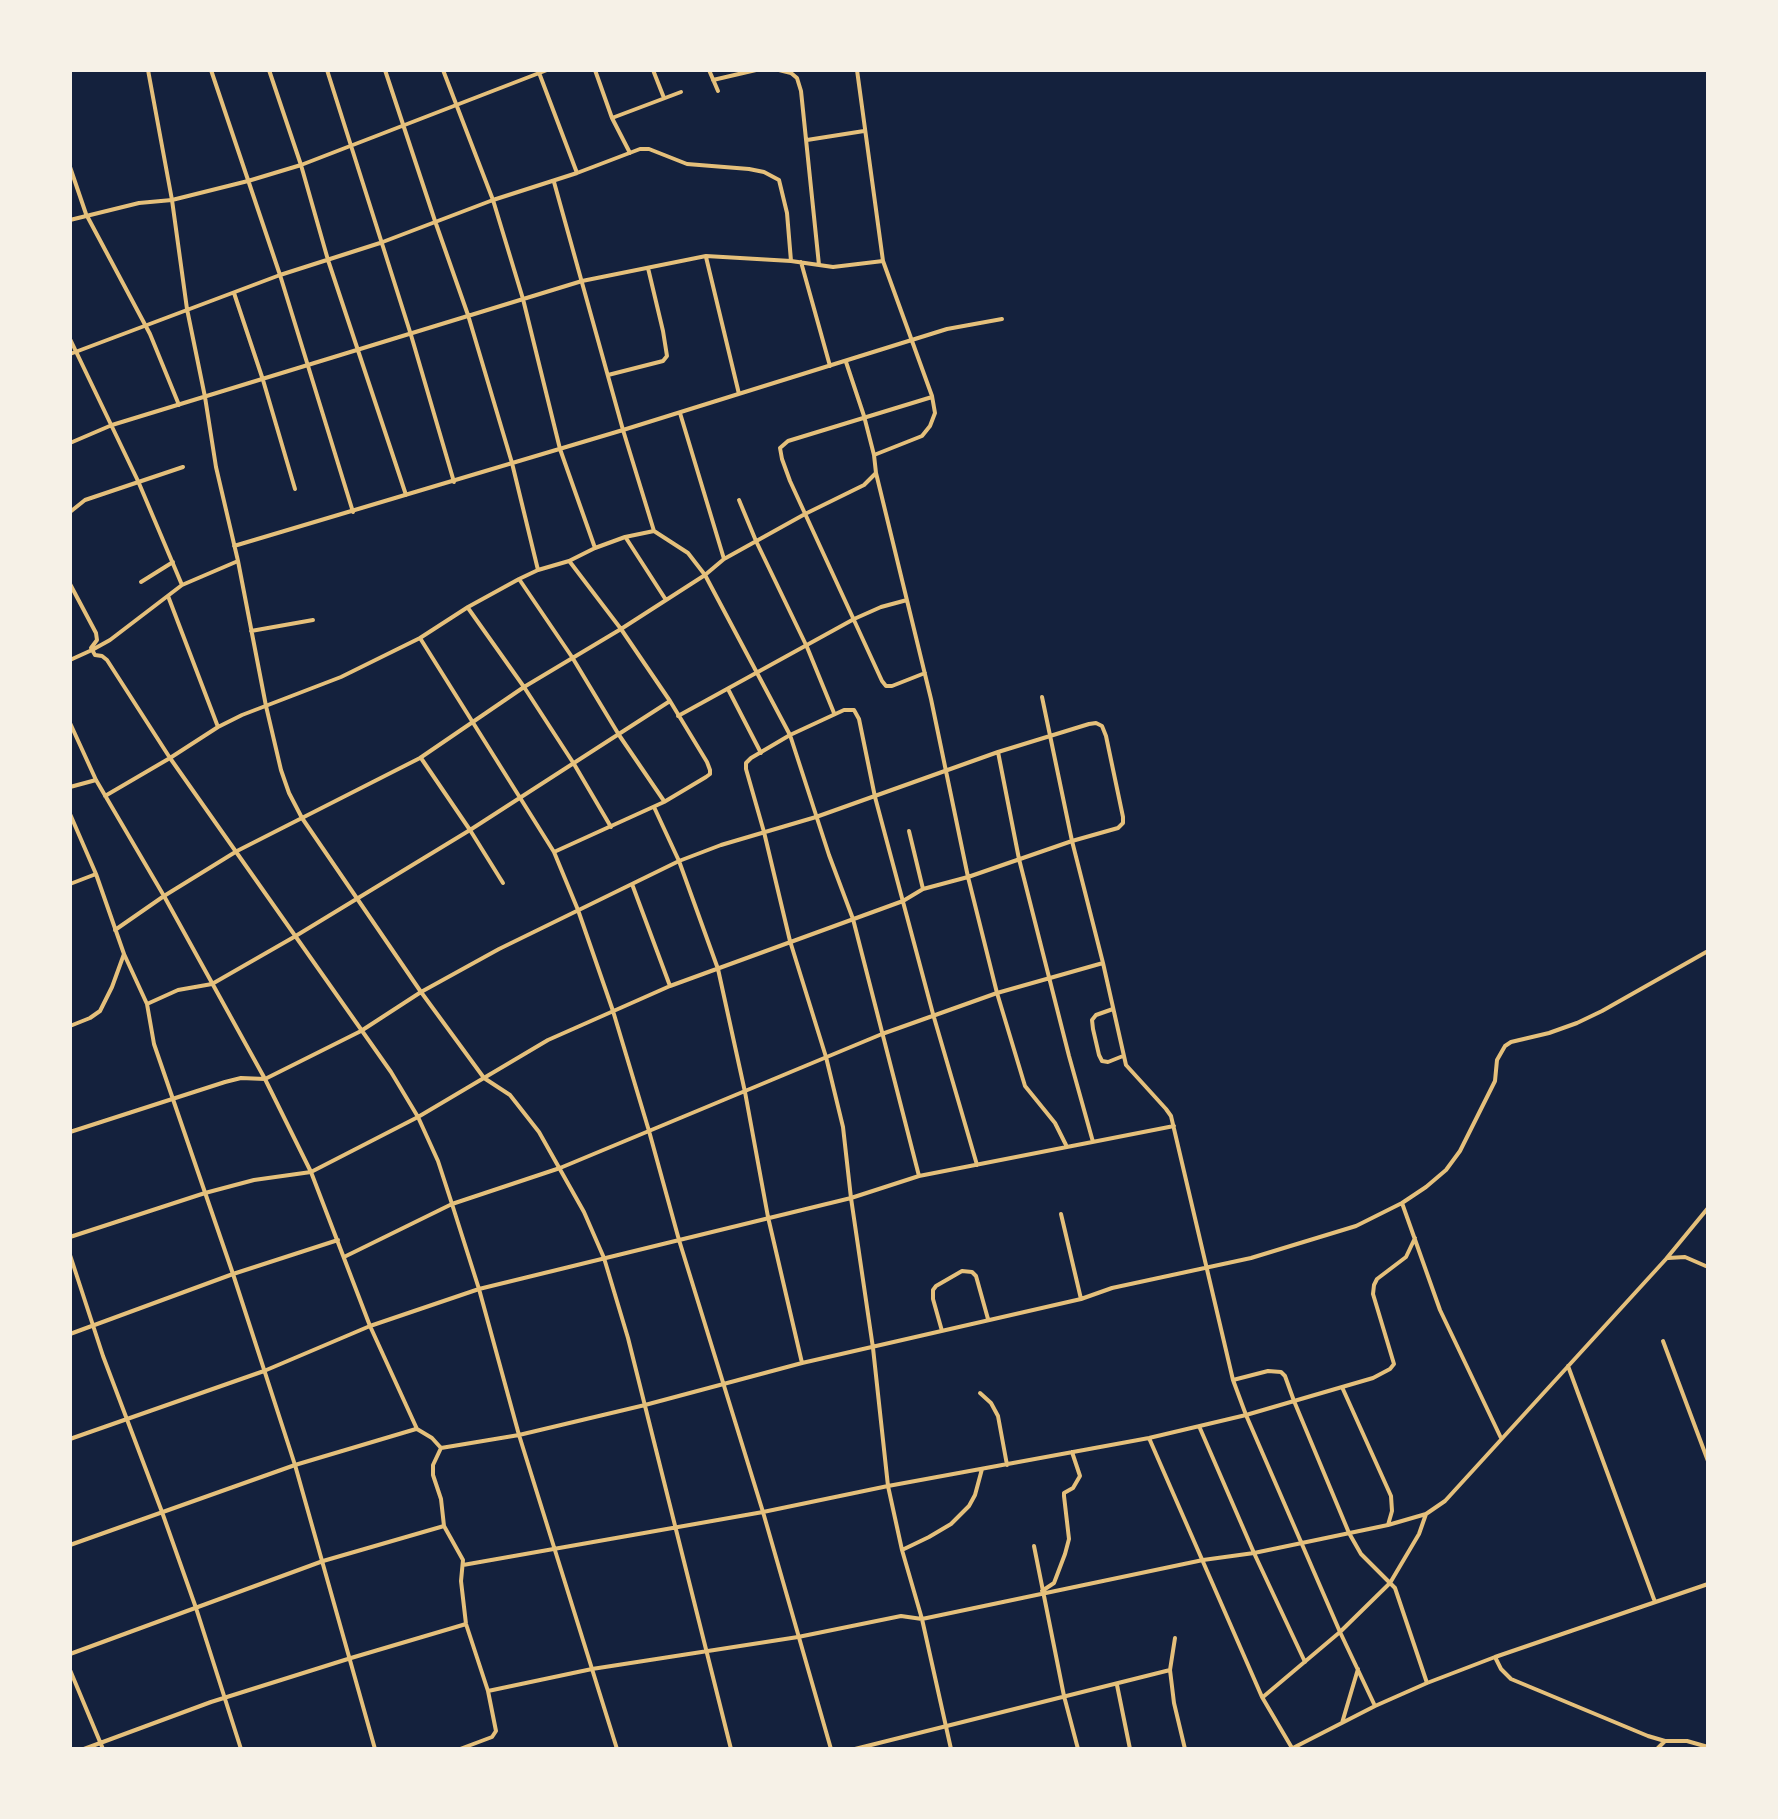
<!DOCTYPE html>
<style>
body{margin:0}
#map{position:relative;width:1778px;height:1819px;overflow:hidden;background:#14213d;font-family:Rubik,sans-serif}
canvas{display:block}
.frame{position:absolute;inset:0;border:72px solid #f6f1e7;pointer-events:none}
</style>
<div id="map">
<canvas width="1778" height="1819"></canvas>
<div class="frame"></div>
</div>
<script>
const ctx = document.querySelector('canvas').getContext('2d');
ctx.lineJoin = 'round';
function shape(rows) {
  const path = new Path2D();
  for (const r of rows) {
    path.moveTo(r[0], r[1]);
    for (let i = 2; i < r.length; i += 2) path.lineTo(r[i], r[i + 1]);
  }
  return path;
}
function strokePath(path, color, width, dash) {
  ctx.strokeStyle = color;
  ctx.lineWidth = width;
  ctx.lineCap = dash ? 'butt' : 'round';
  ctx.setLineDash(dash || []);
  ctx.stroke(path);
}
strokePath(shape([
 [148,70,172,200,187,309,205,397,216,467,238,561,266,706,281,770,289,793,302,818,421,992,484,1078,510,1095,539,1132,584,1212,604,1258,628,1338,731,1749],
 [211,70,280,275,353,512],
 [269,70,301,165,328,260,406,495],
 [327,70,411,335,454,482],
 [385,70,435,221,468,315,512,463,538,570],
 [443,70,493,200,523,299,560,449,595,548],
 [538,70,577,173],
 [595,70,612,118,630,153],
 [653,70,664,98],
 [709,70,718,91],
 [779,70,791,73,797,78,801,91,819,265],
 [713,80,756,70],
 [612,118,681,92],
 [807,140,864,131],
 [70,167,86,214,150,334,179,405],
 [554,182,623,430,654,531],
 [70,220,139,203,172,200,248,181,301,165,547,70],
 [706,257,739,394],
 [801,262,830,366],
 [234,293,263,380,295,489],
 [70,339,138,481,182,585],
 [70,354,280,275,380,243,493,200,577,173,640,149,649,149,687,164,749,169,764,172,779,180,787,213,791,261],
 [846,362,864,416,874,455],
 [608,375,663,361,667,356,663,331,648,268],
 [680,413,724,559],
 [70,443,112,425,582,281,706,256,791,261,833,267,883,261],
 [876,473,931,699,968,877,997,993,1025,1086,1055,1123,1067,1147],
 [739,500,756,541,807,647,834,713],
 [70,512,85,500,183,467],
 [654,531,688,553,705,575,790,735,829,855,853,919,919,1176],
 [626,538,666,600],
 [234,546,623,430,947,329,1002,319],
 [519,579,572,657,619,735,664,801],
 [141,582,173,562],
 [70,584,96,633,97,640,91,648,95,655,102,656,107,660,170,758,391,1072,418,1117,438,1161,452,1204,479,1289,519,1435,617,1749],
 [168,596,218,727],
 [468,608,524,687,574,764,611,827],
 [251,631,313,620],
 [420,638,554,852,578,910,613,1011,649,1131,679,1240,763,1512,831,1749],
 [70,660,92,650,110,640,182,585,238,561],
 [925,673,892,686,886,686,882,681,790,481,782,459,780,448,788,441,932,397],
 [728,689,761,753],
 [1042,697,1072,841,1103,963,1126,1065,1166,1109,1171,1116,1233,1380,1246,1415,1340,1632,1375,1706],
 [678,716,854,619,881,607,907,600],
 [70,723,96,780,164,896,265,1079,311,1172,370,1326,417,1429,432,1438,441,1448],
 [998,752,1019,859,1069,1056,1093,1142],
 [421,758,470,830,503,883],
 [70,787,96,780],
 [105,796,170,758,218,727,242,715,341,677,420,638,468,607,519,579,538,570,569,561,595,548,625,537,654,531],
 [654,807,679,861,718,969,745,1092,768,1217,802,1363],
 [70,814,96,874,124,954,147,1004,154,1044,233,1274,295,1465,375,1749],
 [909,831,923,889],
 [554,852,664,802,706,777,710,774,710,770,707,762,670,701,621,629,570,562],
 [70,884,96,874],
 [632,884,670,986],
 [115,930,164,896,237,851,420,758,524,687,621,629,705,575,724,559,805,514,864,485,876,473,874,455,922,436,930,426,935,413,932,396,883,261,857,70],
 [147,1004,178,990,212,984,294,937,470,830,670,701],
 [1113,1009,1096,1015,1092,1020,1093,1029,1099,1055,1102,1061,1108,1062,1123,1056],
 [70,1026,90,1018,100,1011,112,987,124,954],
 [70,1132,225,1082,241,1078,265,1079,361,1031,421,992,499,949,679,861,721,845,816,817,998,752,1089,724,1096,723,1102,726,1106,736,1123,817,1123,823,1118,828,1072,841,968,877,923,889,903,901,670,986,548,1040,418,1117,311,1172,254,1180,205,1193,70,1237],
 [1402,1203,1440,1310,1501,1438],
 [1061,1214,1081,1299],
 [70,1255,103,1356,162,1512,196,1608,241,1749],
 [344,1257,452,1204,560,1168,882,1034,997,993,1103,963],
 [1668,1258,1685,1257,1708,1267],
 [942,1331,933,1299,933,1290,936,1286,962,1271,972,1272,976,1276,988,1319],
 [70,1334,233,1274,338,1240],
 [1663,1341,1708,1461],
 [1568,1366,1655,1602],
 [1233,1380,1268,1371,1281,1372,1285,1376,1294,1401,1349,1533,1361,1554,1395,1588,1427,1683],
 [1342,1387,1391,1496,1392,1511,1388,1525],
 [980,1393,991,1403,998,1416,1007,1465],
 [1199,1426,1254,1553,1305,1662],
 [1149,1438,1262,1697,1292,1748],
 [70,1439,264,1371,370,1326,479,1289,851,1198,919,1176,1174,1126],
 [441,1448,519,1435,645,1405,802,1363,1081,1299,1112,1288,1251,1258,1356,1226,1402,1203,1426,1187,1446,1170,1460,1151,1495,1081,1497,1060,1505,1046,1511,1042,1549,1033,1577,1023,1602,1011,1708,951],
 [441,1448,433,1465,433,1475,441,1499,444,1526,463,1560,461,1581,466,1624,488,1691,496,1731,492,1737,460,1749],
 [70,1545,295,1465,416,1429],
 [1034,1546,1064,1696,1078,1749],
 [902,1550,929,1537,951,1524,969,1506,975,1495,982,1469],
 [463,1565,763,1512,888,1486,1149,1438,1246,1415,1373,1378,1390,1369,1394,1364,1373,1294,1374,1285,1377,1279,1406,1257,1415,1238],
 [1042,1591,1054,1583,1065,1554,1069,1539,1064,1496,1064,1493,1073,1488,1080,1476,1072,1452],
 [1175,1638,1170,1670,1174,1703,1185,1749],
 [70,1654,323,1561,444,1526],
 [1495,1657,1501,1669,1511,1679,1648,1736,1665,1741,1687,1741,1708,1747],
 [70,1670,103,1749],
 [1117,1685,1130,1749],
 [488,1691,592,1669,798,1637,901,1616,922,1619,1203,1560,1254,1553,1388,1525,1426,1514,1445,1501,1666,1259,1708,1208],
 [1263,1697,1340,1632,1390,1583,1419,1534,1426,1514],
 [1342,1723,1358,1669],
 [84,1749,211,1702,351,1658,466,1624],
 [855,1749,1170,1670],
 [951,1749,922,1619,902,1550,888,1486,873,1348,851,1198,843,1127,826,1057,790,941,764,832,746,769,746,763,751,758,790,735,844,710,854,710,859,719,875,797,933,1014,977,1165],
 [1291,1749,1375,1706,1427,1683,1495,1657,1708,1584],
 [1657,1749,1665,1741]
]), '#e5c07b', 4);
</script>
